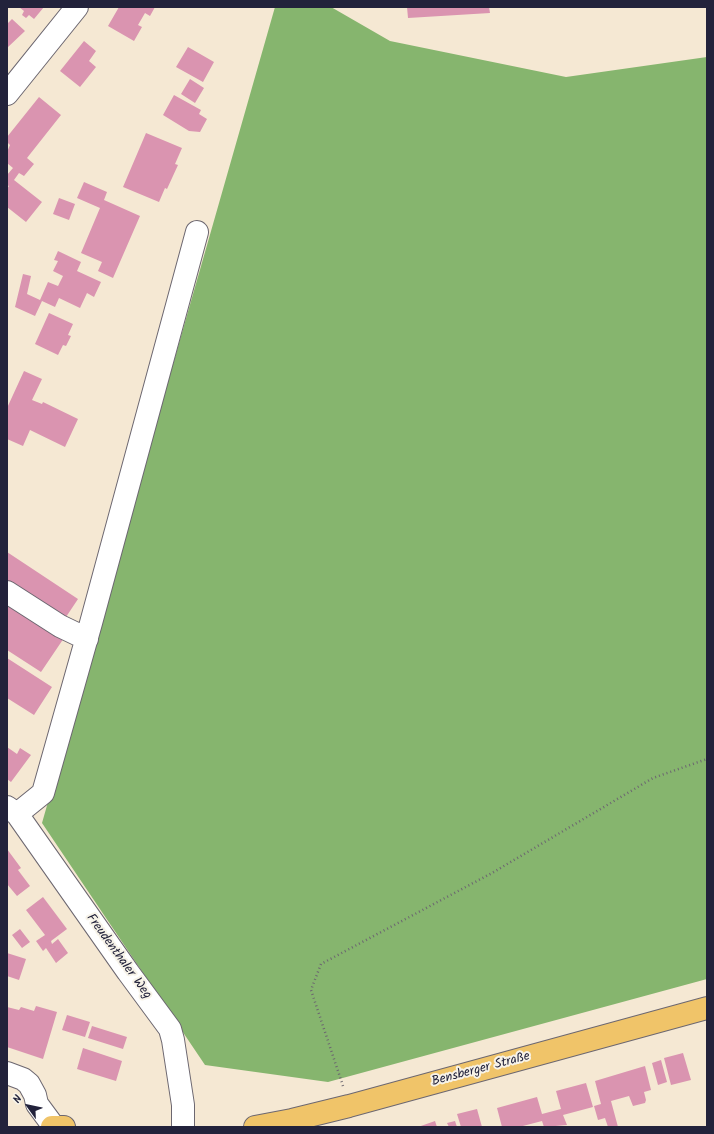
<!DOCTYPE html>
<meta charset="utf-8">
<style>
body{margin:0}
#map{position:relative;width:714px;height:1134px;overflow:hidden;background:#f5e8d3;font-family:Kalam,sans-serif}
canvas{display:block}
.frame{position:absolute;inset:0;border:8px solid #22223b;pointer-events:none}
.north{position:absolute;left:8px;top:1086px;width:40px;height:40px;-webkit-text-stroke:3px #f7f3e8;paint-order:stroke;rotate:303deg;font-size:11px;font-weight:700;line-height:16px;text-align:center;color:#22223b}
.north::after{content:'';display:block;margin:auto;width:14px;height:18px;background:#22223b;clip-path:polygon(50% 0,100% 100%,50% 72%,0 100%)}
</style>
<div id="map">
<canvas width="714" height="1134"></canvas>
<div class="frame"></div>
<div class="north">N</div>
</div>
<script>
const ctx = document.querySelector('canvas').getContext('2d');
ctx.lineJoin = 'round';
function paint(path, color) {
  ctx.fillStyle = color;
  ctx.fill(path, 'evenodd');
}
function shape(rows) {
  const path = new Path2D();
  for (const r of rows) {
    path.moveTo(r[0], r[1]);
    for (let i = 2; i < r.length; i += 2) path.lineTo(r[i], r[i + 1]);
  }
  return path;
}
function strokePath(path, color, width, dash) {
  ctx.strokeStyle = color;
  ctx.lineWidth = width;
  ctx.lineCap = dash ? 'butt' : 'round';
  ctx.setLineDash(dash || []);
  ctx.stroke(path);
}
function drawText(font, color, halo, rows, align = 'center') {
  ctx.font = font + ' Kalam,sans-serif';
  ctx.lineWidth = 4;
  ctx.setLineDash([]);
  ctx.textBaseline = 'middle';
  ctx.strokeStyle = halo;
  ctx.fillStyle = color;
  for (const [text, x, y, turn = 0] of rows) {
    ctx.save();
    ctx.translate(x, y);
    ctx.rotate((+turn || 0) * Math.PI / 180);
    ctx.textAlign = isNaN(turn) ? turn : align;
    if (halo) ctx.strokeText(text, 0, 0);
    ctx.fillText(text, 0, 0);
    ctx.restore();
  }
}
paint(shape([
 [275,7,331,7,390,41,566,77,707,57,707,979,328,1082,205,1065,42,823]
]), '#86b56e');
paint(shape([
 [19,7,44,7,34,19,29,15,26,18,22,15,24,11],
 [119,7,155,7,150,16,145,13,138,25,142,27,134,41,108,26],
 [407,7,489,7,490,13,408,18],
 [12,19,25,31,7,48,7,24],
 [84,41,96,51,89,61,96,67,80,87,60,71],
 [188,47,214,62,203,82,176,67],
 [190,79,204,88,195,103,181,94],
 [174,95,201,110,199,114,207,119,200,132,189,131,163,115],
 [39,97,61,115,27,158,34,164,24,176,19,173,14,180,42,202,26,222,7,207,7,189,9,186,7,185,7,175,13,168,7,163,7,152,10,145,7,142,7,137],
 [146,133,182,148,175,164,178,165,167,189,165,188,159,202,123,187],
 [84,182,107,192,104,200,140,216,113,278,98,271,102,262,81,253,100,208,77,198],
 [59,198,75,204,69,220,53,214],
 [58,251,81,262,77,271,101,282,94,297,87,293,80,308,59,298,55,307,42,301,35,316,15,307,23,274,31,276,27,294,40,300,48,282,58,286,63,276,53,271,58,261,54,260],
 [49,313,73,324,68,335,71,336,66,346,63,345,58,355,35,344],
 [24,371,42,379,32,400,42,404,43,402,78,419,65,447,30,430,23,446,7,439,7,408],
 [7,552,78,599,62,623,7,587],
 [7,597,66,635,41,672,7,650],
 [7,658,52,687,34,715,7,698],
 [7,747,17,754,20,748,31,755,11,782,7,779],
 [7,849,21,868,18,870,30,886,17,896,7,884],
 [43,897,67,929,51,941,52,944,58,939,68,953,56,963,46,948,43,951,36,941,45,935,26,910],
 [20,929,30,942,22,948,12,935],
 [7,953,26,959,19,980,7,976],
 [36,1006,57,1012,43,1059,7,1047,7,1007,19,1010,21,1007,34,1011],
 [67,1015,90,1022,85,1037,62,1030],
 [92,1026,127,1037,123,1049,88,1038],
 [83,1048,122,1061,116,1081,77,1069],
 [683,1053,691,1080,671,1085,664,1058],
 [661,1060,667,1082,658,1085,652,1063],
 [645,1066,651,1090,644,1092,646,1100,645,1103,633,1106,629,1096,611,1101,618,1127,608,1127,605,1118,598,1120,594,1106,601,1104,595,1081],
 [586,1083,593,1107,563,1115,567,1125,544,1127,542,1121,519,1127,502,1127,497,1108,537,1097,542,1114,561,1109,556,1091],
 [477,1109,482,1127,461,1127,457,1114],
 [435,1121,437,1127,418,1127],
 [455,1121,457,1127,449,1127,447,1123]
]), '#da94b0');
const minor = shape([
 [7,94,77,7],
 [7,592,60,626,87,639],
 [7,807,17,814,128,972,170,1029,173,1040,183,1105,183,1127],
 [17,814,43,793,91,623,197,232],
 [7,1073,23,1079,29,1084,35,1095,37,1104,54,1127]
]);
const major = shape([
 [52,1127,64,1127],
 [255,1127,292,1120,349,1106,707,1008]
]);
strokePath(minor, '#6c6770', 24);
strokePath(major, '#6c6770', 24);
strokePath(shape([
 [343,1086,311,990,321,964,492,873,653,778,707,759]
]), '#6c6770', 2.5, [1, 3]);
strokePath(minor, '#fff', 22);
strokePath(major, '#f0c469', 22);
drawText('13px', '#22223b', '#f7f3e8', [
 ["Freudenthaler Weg",118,957,54],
 ["Bensberger Straße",481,1070,-15]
]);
</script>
